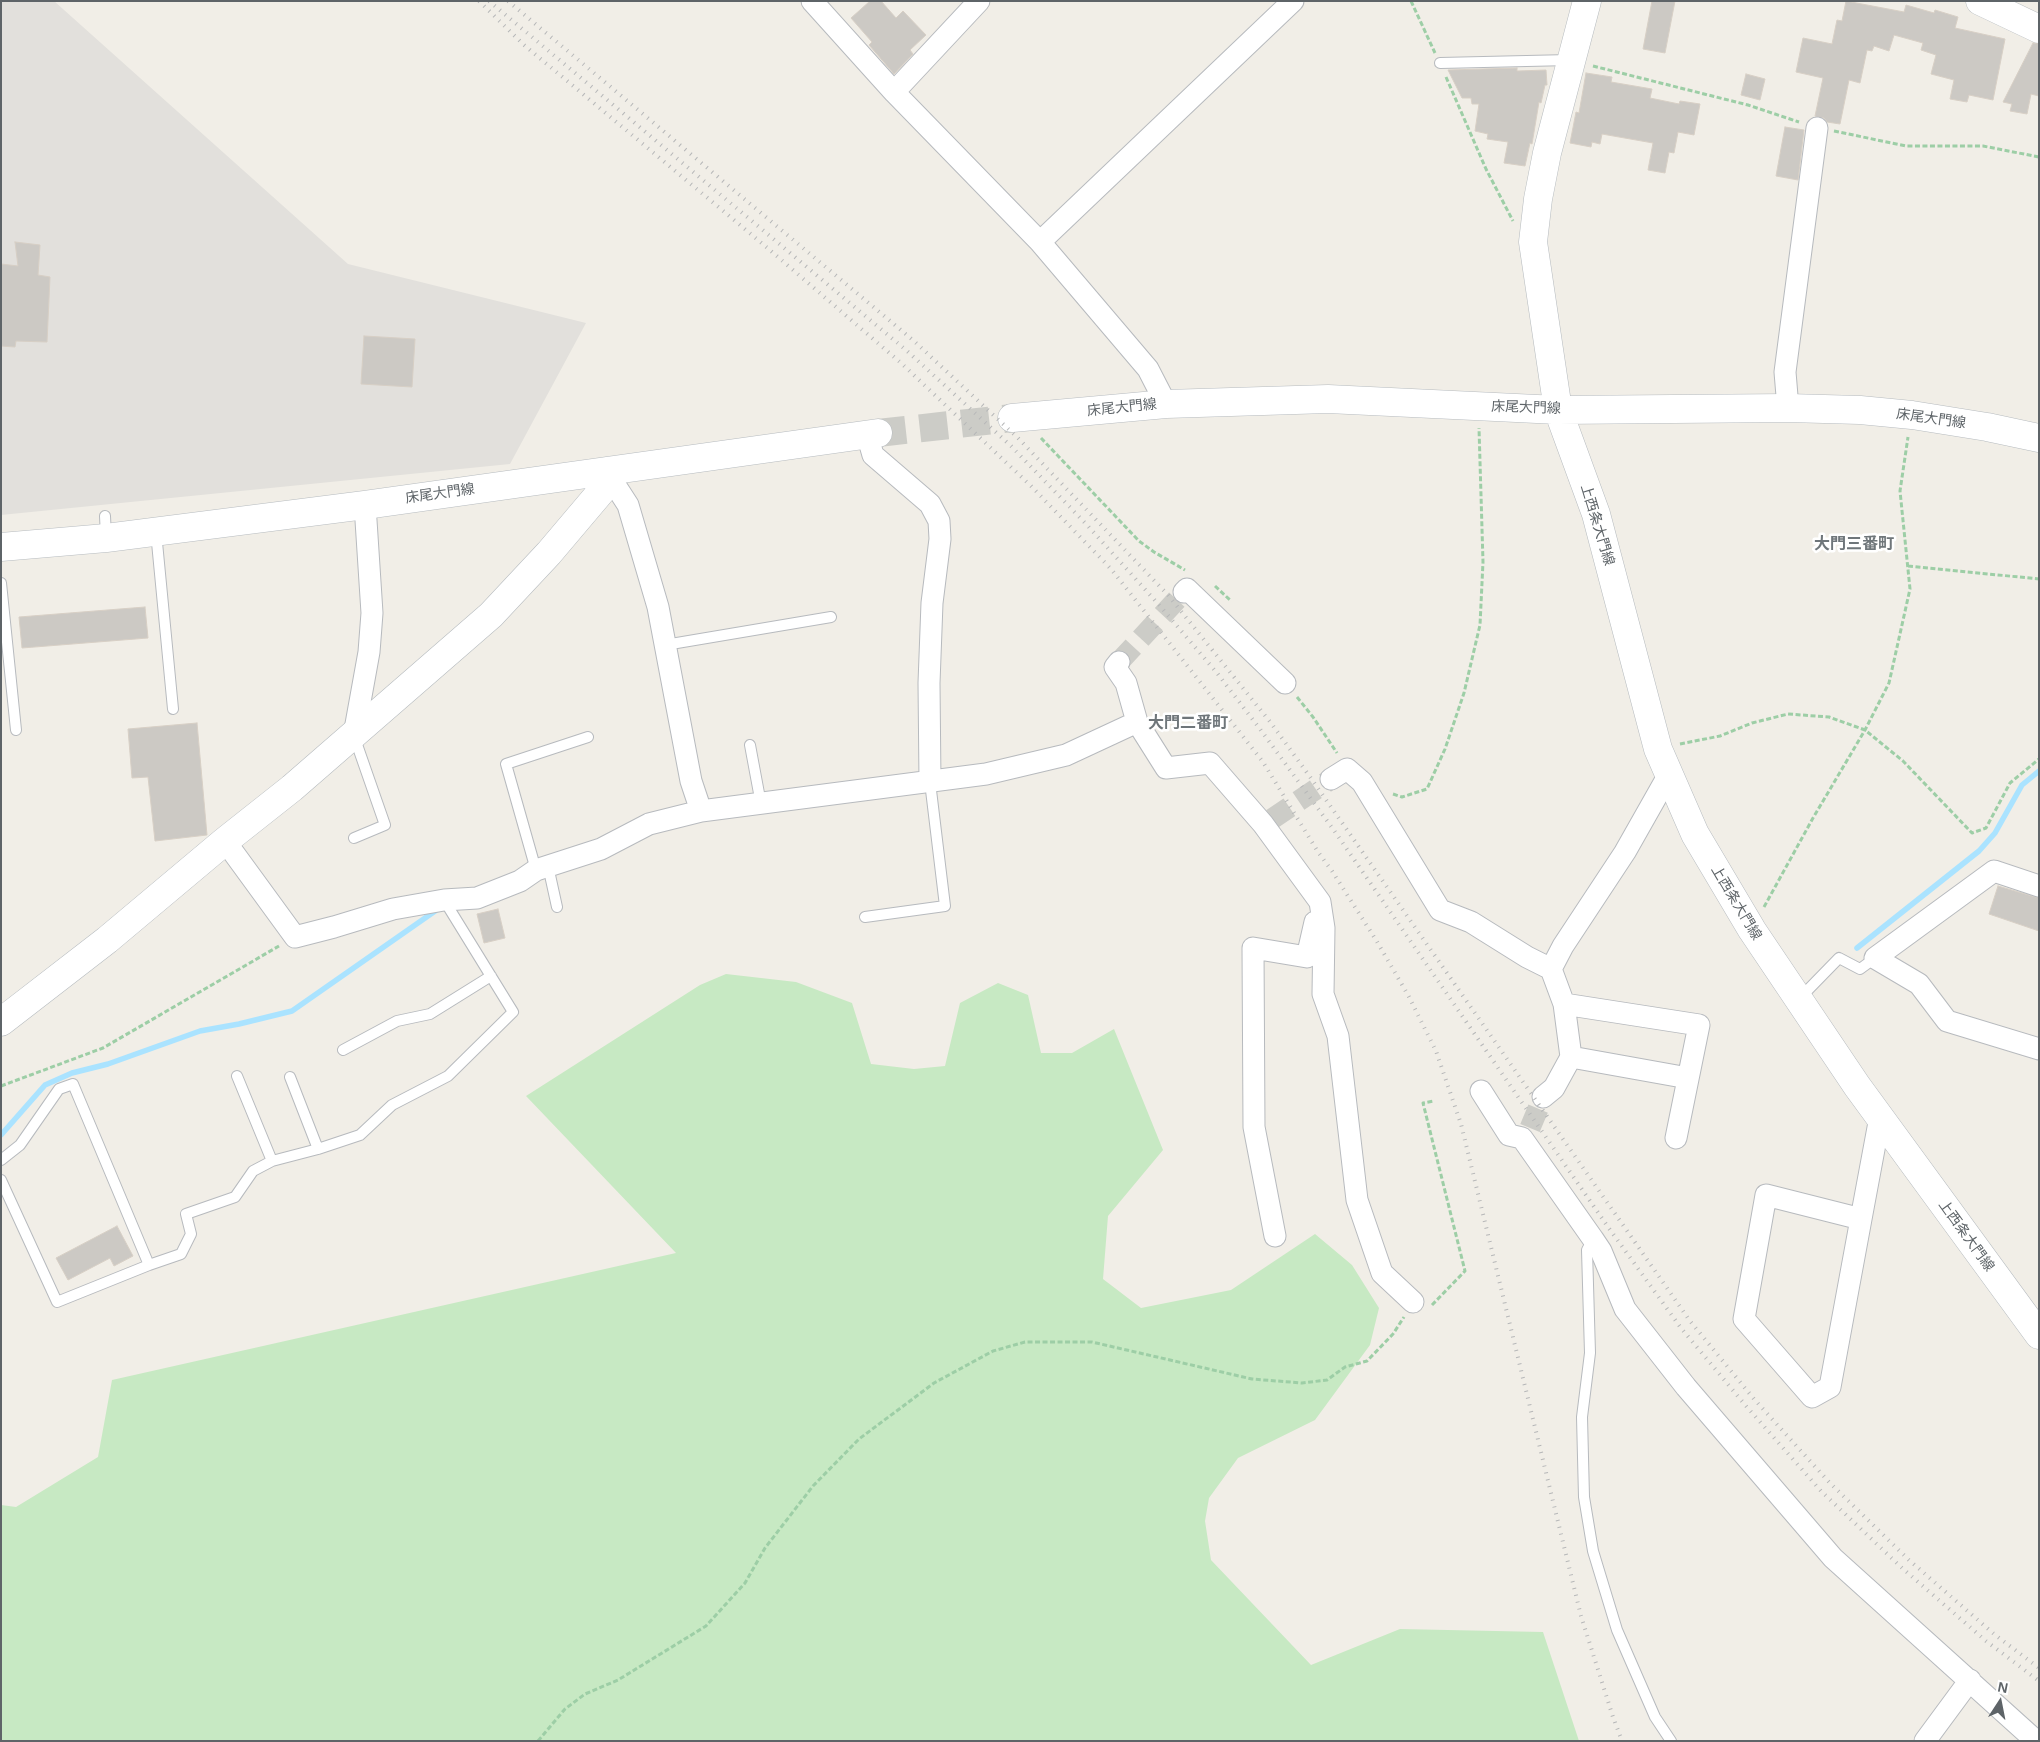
<!DOCTYPE html>
<meta charset="utf-8">
<style>
body{margin:0}
#map{position:relative;width:2040px;height:1742px;overflow:hidden;background:#f1eee7;font-family:Arial,sans-serif}
canvas{display:block}
.frame{position:absolute;inset:0;border:2px solid #5e6468;pointer-events:none}
.north{position:absolute;left:1975px;top:1677px;width:50px;height:50px;-webkit-text-stroke:4px #fff;paint-order:stroke;rotate:11deg;font-size:14px;font-weight:700;line-height:20px;text-align:center;color:#5e6468}
.north::after{content:'';display:block;margin:auto;width:18px;height:22px;background:#5e6468;clip-path:polygon(50% 0,100% 100%,50% 72%,0 100%)}
</style>
<div id="map">
<canvas width="2040" height="1742"></canvas>
<div class="frame"></div>
<div class="north">N</div>
</div>
<script>
const ctx = document.querySelector('canvas').getContext('2d');
ctx.lineJoin = 'round';
function paint(path, color) {
  ctx.fillStyle = color;
  ctx.fill(path, 'evenodd');
}
function shape(rows) {
  const path = new Path2D();
  for (const r of rows) {
    path.moveTo(r[0], r[1]);
    for (let i = 2; i < r.length; i += 2) path.lineTo(r[i], r[i + 1]);
  }
  return path;
}
function strokePath(path, color, width, dash) {
  ctx.strokeStyle = color;
  ctx.lineWidth = width;
  ctx.lineCap = dash ? 'butt' : 'round';
  ctx.setLineDash(dash || []);
  ctx.stroke(path);
}
function drawText(font, color, halo, rows, align = 'center') {
  ctx.font = font + ' Arial,"Noto Sans JP",sans-serif';
  ctx.lineWidth = 5;
  ctx.setLineDash([]);
  ctx.textBaseline = 'middle';
  ctx.strokeStyle = halo;
  ctx.fillStyle = color;
  for (const [text, x, y, turn = 0] of rows) {
    ctx.save();
    ctx.translate(x, y);
    ctx.rotate((+turn || 0) * Math.PI / 180);
    ctx.textAlign = isNaN(turn) ? turn : align;
    if (halo) ctx.strokeText(text, 0, 0);
    ctx.fillText(text, 0, 0);
    ctx.restore();
  }
}
paint(shape([
 [1,1,54,1,348,264,586,323,510,464,1,515]
]), '#e2e0dc');
paint(shape([
 [726,974,796,982,852,1003,871,1064,914,1069,945,1066,960,1003,998,983,1028,995,1041,1053,1072,1053,1114,1029,1163,1150,1108,1216,1103,1279,1141,1308,1231,1290,1315,1234,1352,1265,1379,1308,1370,1345,1315,1420,1238,1458,1209,1498,1205,1521,1211,1560,1311,1665,1400,1629,1543,1632,1579,1741,1,1741,1,1505,16,1507,98,1457,112,1380,676,1253,526,1096,700,985]
]), '#c7e9c3');
strokePath(shape([
 [1857,948,1979,851,1995,833,2022,785,2039,771],
 [1,1135,45,1085,72,1073,108,1064,200,1031,239,1024,292,1011,438,909]
]), '#aae3ff', 5.5);
const building = shape([
 [870,1,881,1,896,18,903,11,926,35,910,50,913,54,894,74,869,45,872,42,851,18,870,1],
 [1652,1,1675,1,1665,53,1643,49,1652,1],
 [1846,1,1904,12,1906,5,1934,13,1935,10,1958,17,1955,28,2005,39,1993,100,1969,95,1967,102,1950,99,1954,80,1931,74,1936,55,1921,50,1923,43,1894,35,1889,51,1874,46,1872,51,1867,50,1860,83,1849,80,1840,124,1827,122,1824,118,1815,116,1823,78,1796,72,1803,38,1832,44,1837,20,1842,21,1846,1],
 [2033,43,2039,44,2039,96,2031,94,2027,114,2010,111,2012,104,2003,102,2033,43],
 [1517,68,1517,71,1546,70,1547,85,1545,85,1541,103,1539,102,1532,144,1530,143,1525,166,1504,163,1508,142,1487,139,1488,134,1475,131,1479,104,1472,104,1471,98,1462,98,1448,70,1517,68],
 [1586,73,1612,77,1611,82,1652,89,1650,98,1679,104,1680,101,1700,104,1694,135,1678,132,1674,153,1669,152,1665,173,1648,170,1653,143,1602,134,1600,144,1592,142,1591,147,1570,143,1576,112,1579,113,1586,73],
 [1746,74,1765,79,1760,100,1741,95,1746,74],
 [1785,127,1804,130,1798,180,1776,176,1785,127],
 [15,242,40,245,38,275,50,277,47,342,16,341,15,347,1,346,1,264,18,266,15,242],
 [364,336,415,339,412,387,361,384,364,336],
 [145,607,148,638,22,648,19,617,145,607],
 [197,723,207,835,155,841,148,777,132,778,128,729,197,723],
 [1998,886,2039,898,2039,931,1989,914,1998,886],
 [498,909,505,938,484,943,477,914,498,909],
 [117,1226,133,1256,114,1266,110,1258,68,1280,56,1258,117,1226]
]);
paint(building, '#ccc9c4');
strokePath(building, '#d7cfc5', 1);
strokePath(shape([
 [1119,662,1184,592],
 [1272,819,1331,779],
 [1530,1128,1543,1097]
]), '#ccccc7', 21, [21, 11]);
strokePath(shape([
 [878,433,1012,418]
]), '#ccccc7', 28, [28, 14]);
const lane = shape([
 [1440,63,1570,60],
 [105,516,106,537],
 [156,532,173,709],
 [1,583,16,730],
 [665,645,831,617],
 [354,736,385,825,354,838],
 [750,745,761,804],
 [548,866,557,907],
 [536,870,506,764,588,737],
 [865,917,945,906,930,782],
 [1799,999,1839,958,1860,969,1875,958],
 [343,1050,397,1021,430,1014,491,976],
 [237,1076,272,1161],
 [290,1077,318,1149],
 [1,1160,20,1145,59,1089,73,1084,149,1265],
 [1,1180,57,1302,149,1265,181,1254,191,1234,186,1214,235,1197,253,1171,272,1161,318,1149,360,1135,392,1105,448,1076,513,1012,444,900],
 [1593,1239,1587,1250,1590,1353,1582,1417,1584,1497,1593,1551,1617,1630,1655,1717,1671,1741]
]);
const street = shape([
 [812,1,894,92,1040,242,1148,369,1166,404],
 [894,92,979,1],
 [1040,242,1293,1],
 [1788,408,1785,372,1817,128],
 [867,434,873,455,930,504,939,521,940,539,932,603,929,683,930,782],
 [606,471,628,505,658,607,691,781,701,811],
 [1184,592,1187,589,1285,683],
 [1119,662,1115,667,1126,683,1137,722,1166,768,1210,763,1263,824,1320,902,1324,928,1323,994,1338,1036,1357,1200,1382,1273,1413,1302],
 [354,735,369,652,372,613,365,505],
 [1331,779,1347,769,1362,782,1440,910,1471,922,1527,957,1551,969,1564,1004,1571,1057,1554,1088,1543,1097],
 [225,841,295,937,334,927,393,909,444,900,477,898,520,881,536,870,601,849,649,824,701,811,986,774,1066,755,1137,722],
 [2039,886,1994,871,1875,958,1919,984,1947,1021,2039,1049],
 [1551,969,1563,946,1625,852,1668,776],
 [1564,1004,1699,1025,1676,1138],
 [1571,1057,1688,1078],
 [1481,1091,1509,1135,1522,1138,1593,1239,1601,1251,1625,1309,1686,1387,1833,1558,2036,1741],
 [1861,1219,1766,1195,1744,1319,1812,1397,1830,1387,1861,1219,1880,1117],
 [1275,1236,1254,1127,1253,948,1307,957,1315,922],
 [1925,1741,1970,1680]
]);
const secondary = shape([
 [1587,1,1547,153,1538,199,1533,242,1558,410,1596,514,1658,749,1695,834,1752,930,1857,1086,2039,1335],
 [1980,1,2039,29],
 [1012,418,1166,404,1328,399,1558,410,1788,408,1860,410,1912,415,1987,427,2039,438],
 [1,547,106,538,365,505,878,433],
 [1,1022,107,940,225,841,292,788,491,615,549,553,604,488,606,471]
]);
strokePath(lane, '#b7babe', 12);
strokePath(street, '#b7babe', 23);
strokePath(secondary, '#b6bbbf', 29);
strokePath(shape([
 [1411,1,1435,53],
 [1593,66,1748,105,1799,122],
 [1446,77,1486,169,1513,221],
 [1834,131,1906,146,1983,146,2039,157],
 [1041,438,1139,541,1154,552,1185,570],
 [1908,566,2039,579],
 [1215,586,1230,600],
 [1297,697,1313,717,1337,753],
 [1680,744,1720,736,1752,723,1788,714,1829,717,1865,730,1903,761,1972,833,1986,828,2010,783,2039,759],
 [1393,794,1402,797,1427,789,1445,749,1464,693,1480,625,1483,562,1479,428],
 [1764,907,1813,818,1865,730,1889,683,1910,589,1900,491,1908,437],
 [1,1086,103,1048,279,946],
 [1432,1305,1465,1271,1423,1103,1434,1101],
 [538,1741,565,1709,585,1694,618,1680,706,1626,745,1583,765,1548,813,1486,859,1439,934,1383,993,1351,1025,1342,1092,1342,1252,1379,1302,1383,1327,1380,1345,1367,1367,1361,1393,1334,1404,1317]
]), '#9dcea6', 3, [5, 2.5]);
strokePath(lane, '#fff', 10);
strokePath(street, '#fff', 21);
strokePath(secondary, '#fff', 28);
strokePath(shape([
 [479,1,524,45,764,245,901,363,1031,486,1111,569,1263,762,1318,852,1332,871,1376,940,1408,995,1436,1051,1461,1124,1581,1616,1613,1717,1622,1741],
 [489,1,906,350,1011,446,1087,525,1160,606,1217,673,1260,729,1333,829,1608,1227,1681,1328,1746,1406,1821,1491,1902,1568,1986,1641,2039,1681],
 [508,1,914,341,1018,438,1168,595,1271,723,1308,774,1690,1321,1754,1399,1829,1482,1909,1560,1994,1634,2039,1668]
]), '#b6b7b8', 4, [1, 6]);
drawText('14px', '#5e6468', '#fff', [
 ["床尾大門線",1122,408,-6],
 ["床尾大門線",1526,408,2],
 ["床尾大門線",1931,419,8],
 ["床尾大門線",440,494,-8],
 ["上西条大門線",1597,525,73],
 ["上西条大門線",1736,903,59],
 ["上西条大門線",1966,1236,54]
]);
drawText('bold 16px', '#6f767a', '#fff', [
 ["大門三番町",1854,545],
 ["大門二番町",1188,724]
]);
</script>
